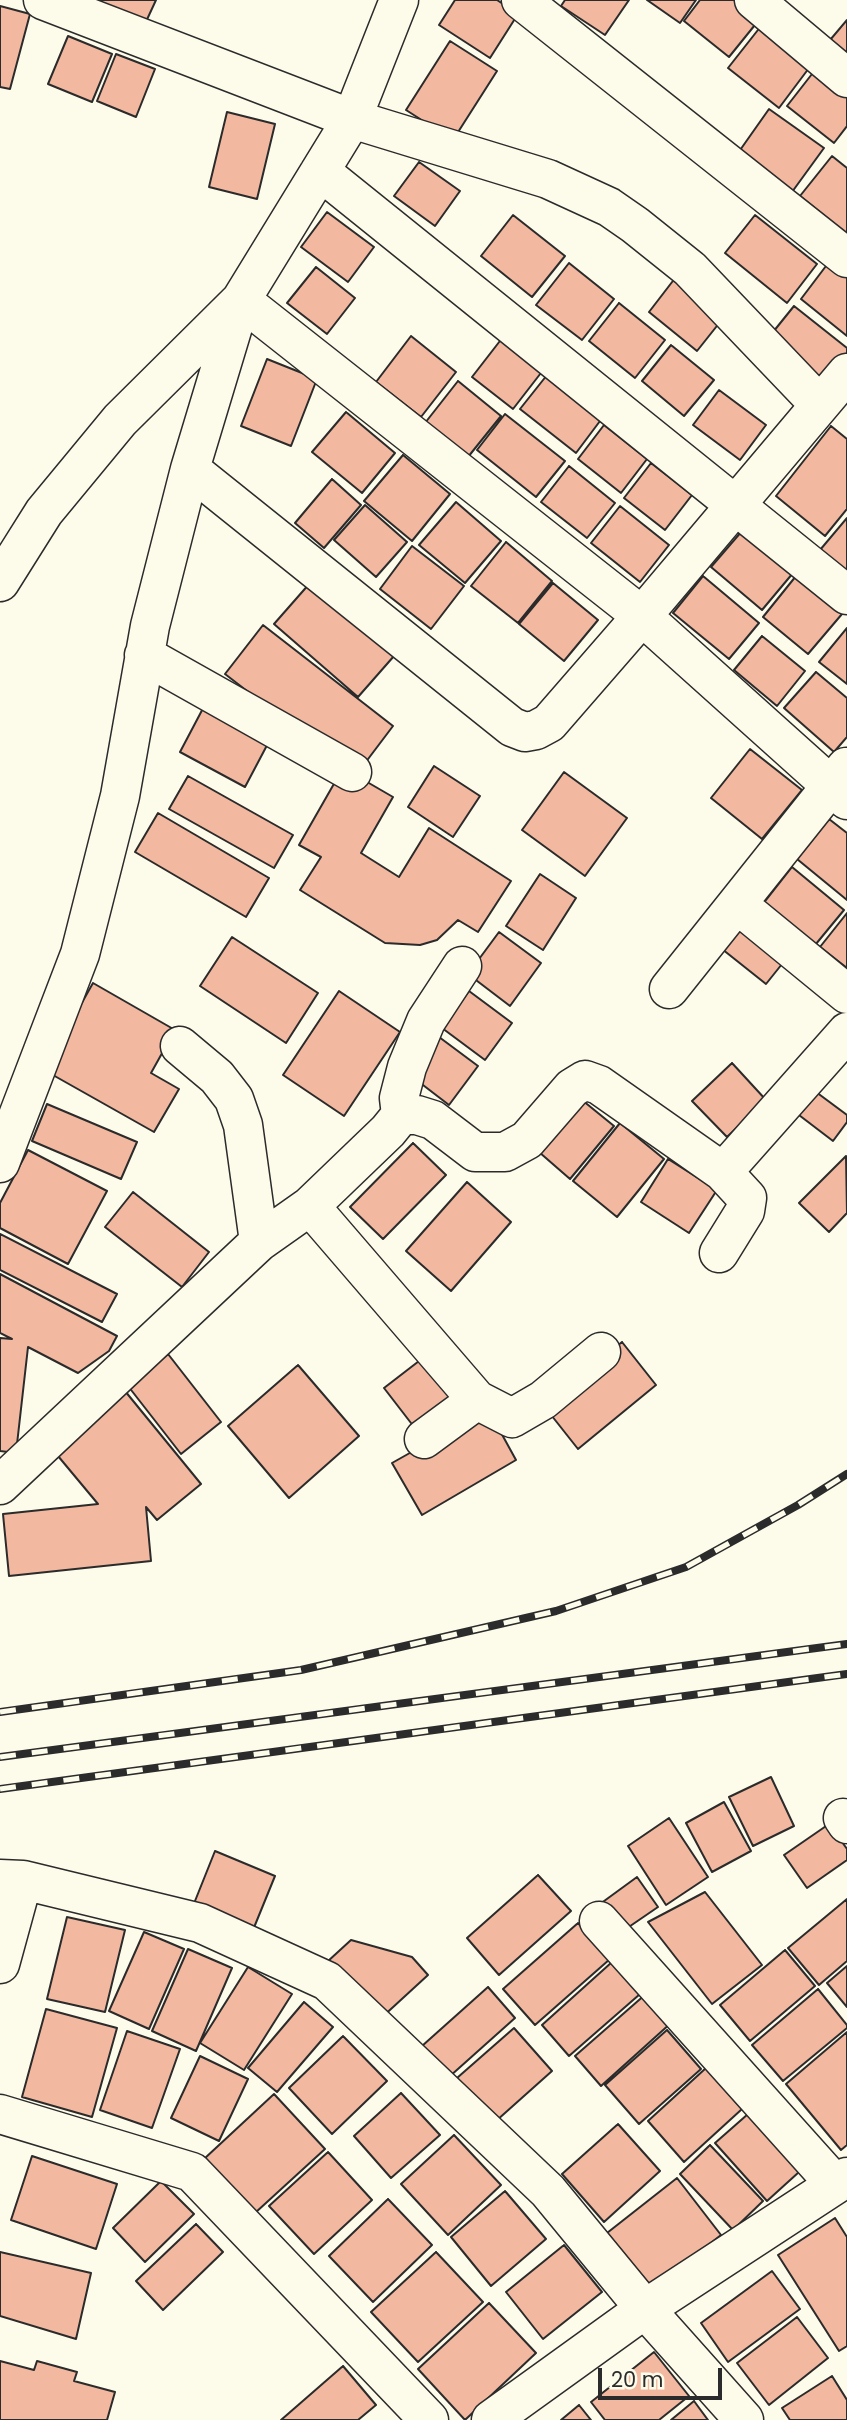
<!DOCTYPE html>
<style>
body{margin:0}
#map{position:relative;width:847px;height:2420px;overflow:hidden;background:#fdfbea;font-family:Poppins,sans-serif}
canvas{display:block}
.scale{position:absolute;left:598px;top:2368px;width:124px;height:32px;box-sizing:border-box;border:4px solid #2b2b2b;border-top:0;padding-left:9px;font-size:21px;line-height:24px;white-space:nowrap;color:#2b2b2b;-webkit-text-stroke:5px #fdfbea;paint-order:stroke}
</style>
<div id="map">
<canvas width="847" height="2420"></canvas>
<div class="scale">20 m</div>
</div>
<script>
const ctx = document.querySelector('canvas').getContext('2d');
ctx.lineJoin = 'round';
function paint(path, color) {
  ctx.fillStyle = color;
  ctx.fill(path, 'evenodd');
}
function shape(rows) {
  const path = new Path2D();
  for (const r of rows) {
    path.moveTo(r[0], r[1]);
    for (let i = 2; i < r.length; i += 2) path.lineTo(r[i], r[i + 1]);
  }
  return path;
}
function strokePath(path, color, width, dash) {
  ctx.strokeStyle = color;
  ctx.lineWidth = width;
  ctx.lineCap = dash ? 'butt' : 'round';
  ctx.setLineDash(dash || []);
  ctx.stroke(path);
}
const building = shape([
 [84,0,156,0,144,26,84,0],
 [455,0,497,0,518,14,490,58,439,25,455,0],
 [565,0,629,0,605,35,561,6,565,0],
 [647,0,696,0,680,23,647,0],
 [700,0,743,0,763,15,729,57,684,21,700,0],
 [0,6,30,14,10,89,0,87,0,6],
 [847,20,847,65,825,46,847,20],
 [765,21,815,60,779,108,728,68,765,21],
 [68,36,112,54,92,102,48,84,68,36],
 [450,41,497,71,453,140,406,110,450,41],
 [116,54,155,69,136,117,97,101,116,54],
 [819,65,847,87,847,126,834,143,787,106,819,65],
 [769,109,824,148,792,192,738,153,769,109],
 [227,112,275,124,257,199,209,187,227,112],
 [832,156,847,168,847,234,800,196,832,156],
 [419,162,460,191,435,226,394,196,419,162],
 [327,212,374,247,348,282,301,247,327,212],
 [513,215,565,256,532,297,481,256,513,215],
 [755,215,817,264,787,303,725,253,755,215],
 [829,262,847,276,847,336,801,299,829,262],
 [569,263,614,299,582,340,536,305,569,263],
 [316,267,355,298,327,334,287,303,316,267],
 [679,273,728,312,697,351,649,312,679,273],
 [619,303,665,340,635,378,589,341,619,303],
 [794,306,847,348,847,358,823,388,765,342,794,306],
 [411,336,456,372,421,417,376,382,411,336],
 [503,337,544,369,513,409,472,377,503,337],
 [671,345,714,380,684,416,642,381,671,345],
 [267,359,317,379,291,446,241,426,267,359],
 [551,370,606,413,576,453,520,409,551,370],
 [458,381,501,416,468,457,425,423,458,381],
 [719,390,766,425,740,460,693,425,719,390],
 [346,412,395,453,362,493,312,452,346,412],
 [505,414,565,461,536,497,477,450,505,414],
 [604,425,647,459,621,493,578,459,604,425],
 [831,426,847,439,847,509,825,536,776,496,831,426],
 [403,455,450,494,412,541,364,501,403,455],
 [651,463,692,495,665,530,624,498,651,463],
 [569,466,615,503,587,538,541,502,569,466],
 [332,479,361,505,324,548,295,523,332,479],
 [456,502,501,541,465,583,419,545,456,502],
 [365,505,407,542,376,577,334,540,365,505],
 [620,506,669,545,640,582,591,543,620,506],
 [847,518,847,573,820,550,847,518],
 [742,531,793,573,762,610,711,567,742,531],
 [506,542,552,581,518,623,471,586,506,542],
 [412,546,464,586,431,629,380,589,412,546],
 [703,576,759,623,729,659,673,613,703,576],
 [796,576,842,614,808,654,763,617,796,576],
 [310,583,394,656,358,697,274,624,310,583],
 [553,583,598,620,564,661,519,624,553,583],
 [263,625,393,726,356,775,225,674,263,625],
 [847,628,847,684,819,662,847,628],
 [762,636,805,671,777,706,734,670,762,636],
 [816,672,847,698,847,737,834,752,784,708,816,672],
 [209,697,274,732,245,787,180,752,209,697],
 [750,749,802,790,762,839,711,798,750,749],
 [434,766,480,796,453,837,408,807,434,766],
 [343,768,393,797,361,853,399,877,429,828,511,881,478,932,458,920,437,940,420,945,385,943,300,890,321,857,299,845,343,768],
 [564,772,627,818,585,876,522,830,564,772],
 [188,776,293,835,274,868,169,809,188,776],
 [158,813,269,878,246,917,135,852,158,813],
 [829,819,847,833,847,900,797,859,829,819],
 [792,867,844,910,811,950,759,909,792,867],
 [540,874,576,898,543,950,506,926,540,874],
 [847,913,847,968,820,947,847,913],
 [742,924,786,959,766,984,722,949,742,924],
 [499,932,541,963,510,1006,468,974,499,932],
 [232,937,318,993,286,1043,200,986,232,937],
 [93,983,175,1030,151,1073,179,1089,154,1132,44,1070,93,983],
 [339,991,400,1032,344,1116,283,1075,339,991],
 [469,991,512,1023,485,1060,442,1028,469,991],
 [435,1034,478,1066,449,1105,406,1072,435,1034],
 [732,1063,766,1100,727,1137,692,1101,732,1063],
 [812,1089,847,1115,847,1122,833,1141,795,1112,812,1089],
 [582,1100,614,1126,570,1179,539,1152,582,1100],
 [47,1104,137,1142,121,1179,32,1141,47,1104],
 [620,1123,664,1159,617,1217,573,1181,620,1123],
 [413,1143,446,1175,383,1239,350,1207,413,1143],
 [28,1150,107,1191,68,1264,0,1228,0,1203,28,1150],
 [846,1156,847,1213,829,1232,799,1203,846,1156],
 [668,1159,717,1190,689,1233,641,1202,668,1159],
 [467,1182,511,1222,451,1291,406,1251,467,1182],
 [133,1192,209,1252,182,1287,105,1227,133,1192],
 [0,1234,117,1294,102,1322,0,1270,0,1234],
 [0,1274,117,1336,109,1351,78,1373,28,1347,16,1453,0,1451,0,1338,12,1339,0,1333,0,1274],
 [622,1342,656,1385,578,1449,544,1406,622,1342],
 [432,1351,469,1399,421,1436,384,1388,432,1351],
 [168,1354,221,1422,181,1454,128,1386,168,1354],
 [298,1365,359,1436,289,1498,228,1426,298,1365],
 [125,1391,201,1484,157,1520,146,1507,151,1561,9,1576,3,1514,98,1504,53,1450,125,1391],
 [488,1409,516,1460,422,1515,392,1463,488,1409],
 [771,1777,794,1826,753,1846,729,1797,771,1777],
 [724,1802,751,1851,712,1872,686,1823,724,1802],
 [669,1818,708,1877,666,1905,628,1846,669,1818],
 [829,1824,847,1849,847,1860,807,1888,784,1855,829,1824],
 [215,1851,275,1876,253,1930,193,1906,215,1851],
 [538,1875,571,1911,499,1975,467,1938,538,1875],
 [637,1877,658,1907,620,1933,600,1904,637,1877],
 [705,1892,762,1965,712,2004,648,1922,705,1892],
 [847,1899,847,1961,819,1985,788,1948,847,1899],
 [67,1917,125,1930,105,2012,47,1999,67,1917],
 [578,1923,610,1959,535,2025,503,1989,578,1923],
 [144,1932,184,1949,149,2029,109,2011,144,1932],
 [351,1940,412,1957,428,1975,379,2020,327,1962,351,1940],
 [188,1949,232,1968,196,2051,152,2031,188,1949],
 [785,1950,815,1986,750,2041,720,2005,785,1950],
 [612,1962,640,1994,569,2056,542,2025,612,1962],
 [847,1966,847,2007,827,1983,847,1966],
 [248,1967,292,1994,244,2070,200,2043,248,1967],
 [488,1987,515,2018,449,2077,422,2046,488,1987],
 [818,1989,847,2025,847,2028,783,2081,752,2045,818,1989],
 [647,1993,672,2022,601,2086,575,2056,647,1993],
 [304,2002,333,2027,277,2092,248,2068,304,2002],
 [46,2009,117,2028,92,2117,22,2097,46,2009],
 [514,2028,552,2071,496,2121,457,2078,514,2028],
 [667,2030,701,2069,639,2124,605,2085,667,2030],
 [127,2031,180,2049,152,2128,100,2110,127,2031],
 [847,2032,847,2145,841,2150,786,2084,847,2032],
 [343,2036,387,2081,332,2134,289,2088,343,2036],
 [200,2056,248,2079,219,2141,171,2118,200,2056],
 [706,2068,742,2109,684,2162,648,2121,706,2068],
 [401,2093,440,2135,391,2178,354,2136,401,2093],
 [274,2094,325,2149,255,2213,204,2159,274,2094],
 [748,2114,799,2172,767,2201,715,2143,748,2114],
 [618,2124,660,2171,604,2222,562,2174,618,2124],
 [454,2135,501,2185,448,2235,401,2184,454,2135],
 [710,2145,763,2201,733,2230,680,2174,710,2145],
 [328,2152,372,2200,314,2254,269,2206,328,2152],
 [32,2156,117,2184,96,2249,11,2220,32,2156],
 [677,2178,721,2235,653,2289,607,2233,677,2178],
 [161,2181,194,2214,145,2262,113,2228,161,2181],
 [505,2191,546,2239,491,2286,451,2237,505,2191],
 [388,2199,432,2245,373,2302,329,2256,388,2199],
 [835,2218,847,2237,847,2346,839,2351,778,2255,835,2218],
 [196,2224,223,2252,163,2310,136,2281,196,2224],
 [564,2245,602,2292,543,2339,506,2292,564,2245],
 [0,2252,91,2273,76,2339,0,2316,0,2252],
 [436,2252,483,2302,418,2362,371,2312,436,2252],
 [772,2271,800,2309,728,2362,701,2323,772,2271],
 [489,2303,536,2353,465,2420,418,2369,489,2303],
 [797,2317,828,2358,769,2405,737,2363,797,2317],
 [654,2352,689,2396,659,2420,605,2420,591,2402,654,2352],
 [0,2361,34,2370,37,2361,77,2372,74,2381,115,2392,107,2420,0,2420,0,2361],
 [343,2366,376,2405,358,2420,281,2420,343,2366],
 [832,2376,847,2400,847,2420,790,2420,782,2408,832,2376],
 [694,2401,708,2420,671,2420,694,2401],
 [579,2405,591,2420,561,2420,579,2405]
]);
paint(building, '#f2b8a0');
strokePath(building, '#2b2b2b', 2);
const minor = shape([
 [43,0,352,119,548,179,609,207,635,225,690,269,819,404],
 [521,0,847,258],
 [754,0,847,78],
 [320,171,847,595],
 [190,469,512,727,525,732,536,730,549,723,642,616,847,373],
 [0,582,44,512,120,420,241,300,352,119,399,0],
 [144,655,352,772],
 [737,904,847,994],
 [669,989,846,767],
 [180,1046,217,1077,234,1099,243,1125,259,1242],
 [401,1115,399,1098,407,1067,426,1021,462,966],
 [0,1163,80,954,120,796,150,626,190,469,241,300,642,616,847,800],
 [723,1172,847,1032],
 [310,1206,477,1400,512,1418,543,1400,601,1352],
 [424,1439,477,1400],
 [0,1485,259,1242,310,1206,388,1131,401,1115,417,1115,433,1120,475,1152,505,1152,527,1140,572,1088,585,1080,599,1085,723,1172,747,1198,745,1211,719,1253],
 [843,1818,847,1824],
 [0,1879,23,1880,200,1923,327,1981,548,2191,645,2309,744,2420],
 [599,1921,835,2184],
 [0,1964,23,1880],
 [0,2114,192,2172,429,2420],
 [491,2420,645,2309,847,2177]
]);
strokePath(minor, '#2b2b2b', 41);
strokePath(minor, '#fdfbea', 38);
const rail = shape([
 [0,1712,301,1670,556,1611,686,1567,798,1505,847,1474],
 [0,1757,847,1644],
 [0,1789,847,1674]
]);
strokePath(rail, '#2b2b2b', 8);
strokePath(rail, '#fdfbea', 5, [16]);
</script>
